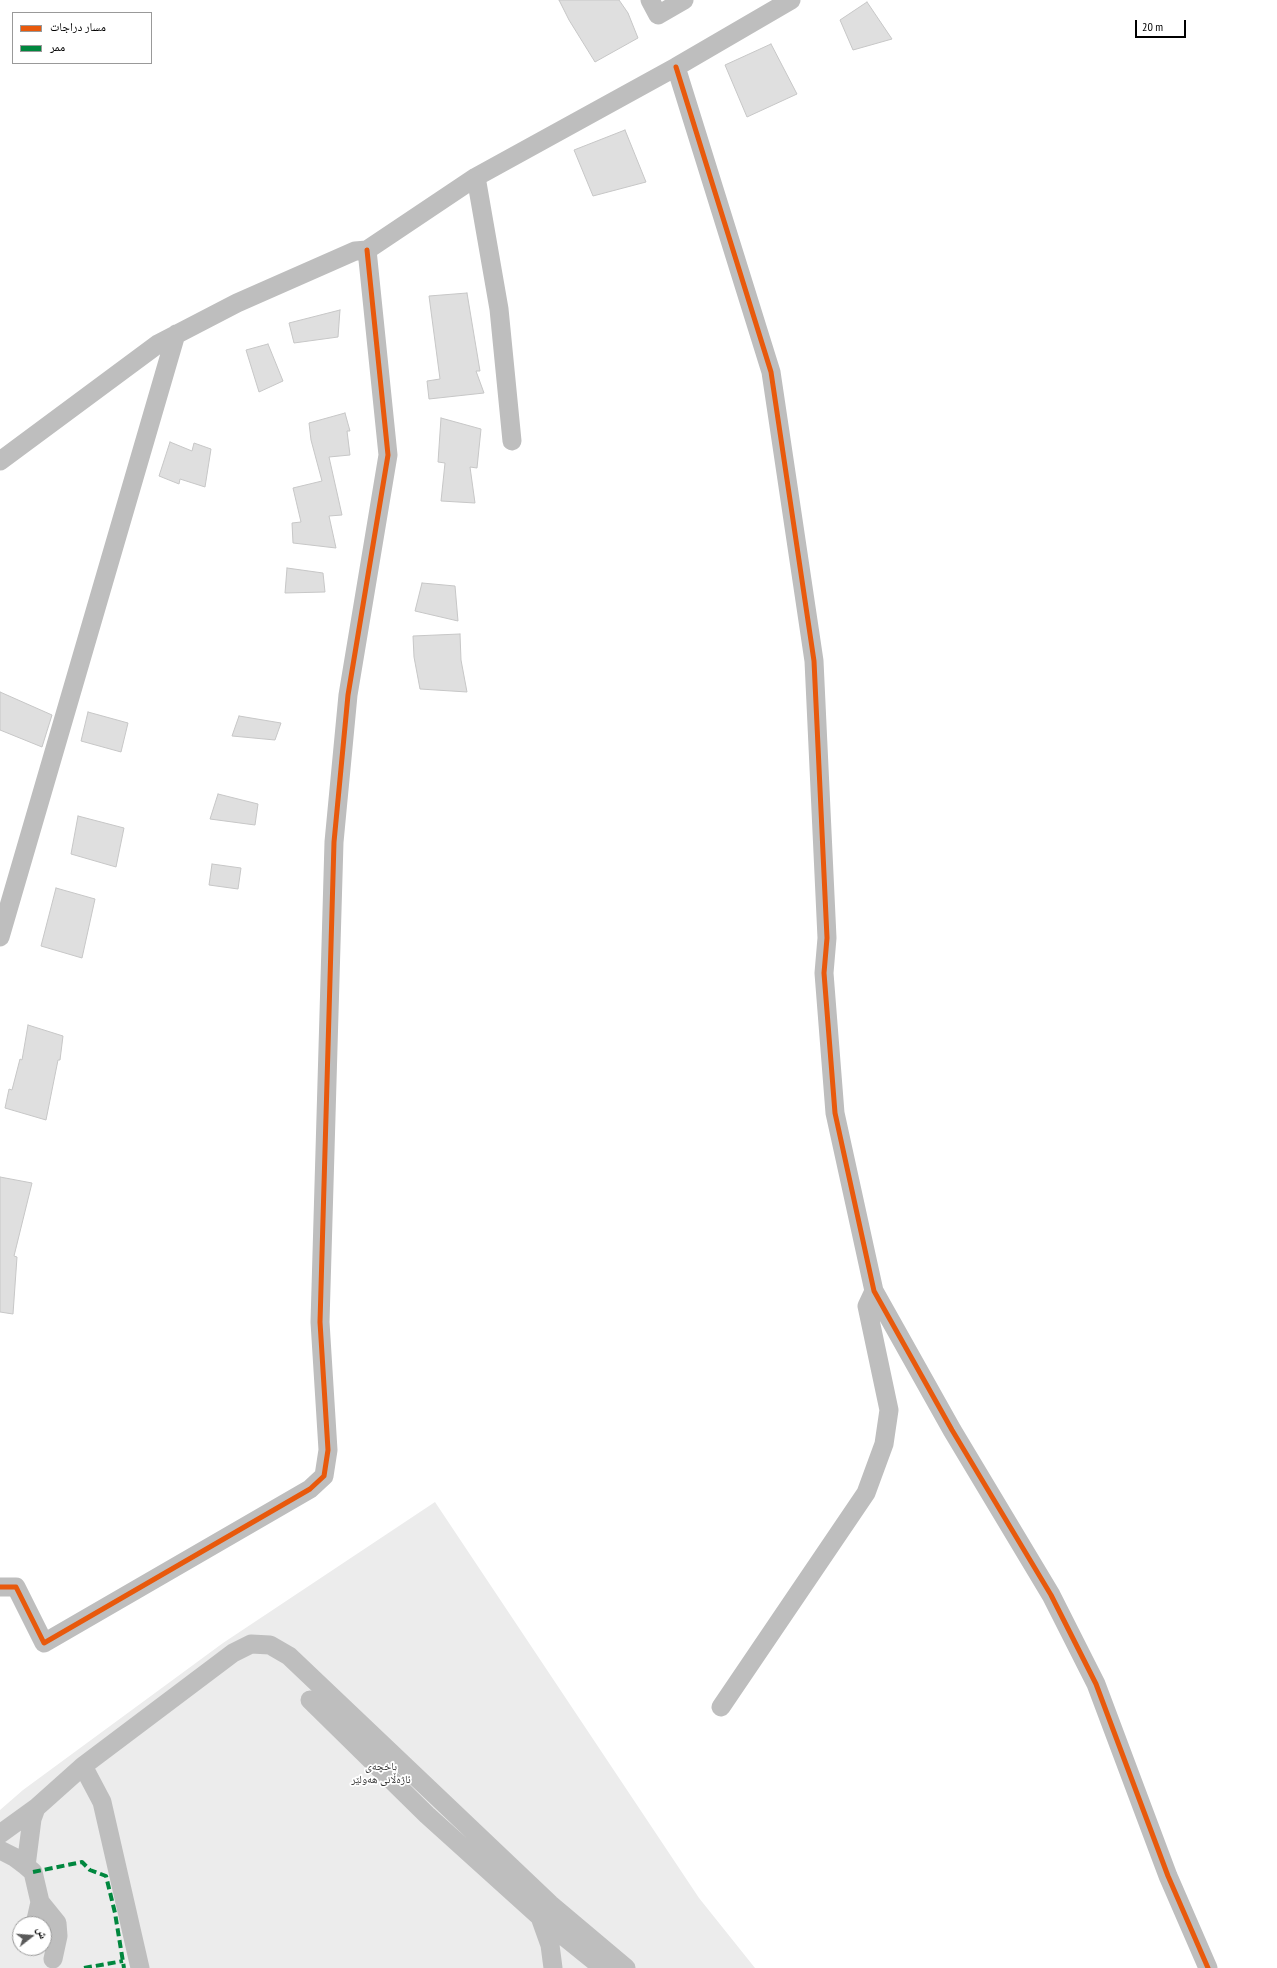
<!DOCTYPE html>
<meta charset="utf-8">
<style>
body{margin:0}
#map{position:relative;width:1277px;height:1968px;overflow:hidden;background:#fff;font-family:"PT Sans Narrow","Noto Naskh Arabic",sans-serif}
canvas{display:block}
.legend{position:absolute;left:12px;top:12px;width:140px;height:52px;box-sizing:border-box;background:#fff;border:1px solid #999;margin:0;padding:5px 7px;list-style:none;font-size:12px;color:#000}
.legend li{display:flex;align-items:center;gap:8px;height:20px}
.legend b{width:20px;border:1px solid #999}
.north{position:absolute;left:12px;top:1916px;width:40px;height:40px;box-sizing:border-box;background:#fff;border:1px solid #999;border-radius:50%;rotate:73deg;font-size:11px;font-weight:700;line-height:16px;text-align:center;color:#000}
.north::after{content:'';display:block;margin:auto;width:14px;height:18px;background:#595959;clip-path:polygon(50% 0,100% 100%,50% 72%,0 100%)}
.scale{position:absolute;left:1135px;top:20px;width:51px;height:18px;box-sizing:border-box;border:2px solid #000;border-top:0;padding-left:5px;font-size:12px;line-height:14px;white-space:nowrap;color:#000;-webkit-text-stroke:3px #fff;paint-order:stroke}
</style>
<div id="map">
<canvas width="1277" height="1968"></canvas>
<ul class="legend">
<li><b style="height:5px;background:#e8590c"></b>مسار دراجات</li>
<li><b style="height:5px;background:#00873e"></b>ممر</li>
</ul>
<div class="north">ش</div>
<div class="scale">20 m</div>
</div>
<script>
const ctx = document.querySelector('canvas').getContext('2d');
ctx.lineJoin = 'round';
function paint(path, color) {
  ctx.fillStyle = color;
  ctx.fill(path, 'evenodd');
}
function shape(rows) {
  const path = new Path2D();
  for (const r of rows) {
    path.moveTo(r[0], r[1]);
    for (let i = 2; i < r.length; i += 2) path.lineTo(r[i], r[i + 1]);
  }
  return path;
}
function strokePath(path, color, width, dash) {
  ctx.strokeStyle = color;
  ctx.lineWidth = width;
  ctx.lineCap = dash ? 'butt' : 'round';
  ctx.setLineDash(dash || []);
  ctx.stroke(path);
}
function drawText(font, color, halo, rows, align = 'center') {
  ctx.font = font + ' "PT Sans Narrow","Noto Naskh Arabic",sans-serif';
  ctx.lineWidth = 3.5;
  ctx.setLineDash([]);
  ctx.textBaseline = 'middle';
  ctx.strokeStyle = halo;
  ctx.fillStyle = color;
  for (const [text, x, y, turn = 0] of rows) {
    ctx.save();
    ctx.translate(x, y);
    ctx.rotate((+turn || 0) * Math.PI / 180);
    ctx.textAlign = isNaN(turn) ? turn : align;
    if (halo) ctx.strokeText(text, 0, 0);
    ctx.fillText(text, 0, 0);
    ctx.restore();
  }
}
paint(shape([
 [435,1502,699,1898,755,1968,0,1968,0,1810,23,1790,223,1643],
 [20,1924,44,1924,44,1948,20,1948]
]), '#ececec');
const building = shape([
 [559,0,619,0,628,13,638,38,595,62,569,20,559,0],
 [867,2,892,39,853,50,840,20,867,2],
 [771,44,797,94,747,117,725,65,771,44],
 [625,130,646,182,593,196,574,150,625,130],
 [467,293,480,371,476,371,484,393,429,399,427,381,440,379,429,296,467,293],
 [340,310,338,337,294,343,289,323,340,310],
 [268,344,283,381,259,392,246,350,268,344],
 [345,413,350,431,347,431,350,455,329,457,342,515,329,516,336,548,293,543,292,523,301,522,293,488,322,481,311,440,309,423,345,413],
 [441,418,481,429,477,468,470,467,475,503,441,501,445,463,438,462,441,418],
 [170,442,192,451,194,443,211,449,205,487,180,479,179,484,159,476,170,442],
 [287,568,323,573,325,592,285,593,287,568],
 [422,583,455,586,458,621,415,611,422,583],
 [460,634,461,660,467,692,420,689,414,657,413,636,460,634],
 [0,692,52,715,42,747,0,730,0,692],
 [88,712,128,723,121,752,81,741,88,712],
 [239,716,281,723,275,740,232,736,239,716],
 [218,794,258,804,255,825,210,819,218,794],
 [78,816,124,828,116,867,71,854,78,816],
 [212,864,241,868,238,889,209,885,212,864],
 [56,888,95,899,82,958,41,946,56,888],
 [28,1025,63,1036,60,1060,58,1060,46,1120,5,1108,9,1089,12,1090,20,1059,22,1060,28,1025],
 [0,1177,32,1183,14,1256,17,1257,13,1314,0,1312,0,1177]
]);
paint(building, '#dfdfdf');
strokePath(building, '#c7c7c7', 1);
strokePath(shape([
 [650,0,658,15,684,0],
 [676,67,771,372,814,661,827,938,824,973,835,1113,874,1291,952,1430,1051,1595,1096,1684,1168,1876,1208,1968],
 [476,177,499,309,512,441],
 [0,461,158,344,237,303,355,251,367,250,476,177,676,67,791,0],
 [0,937,176,334],
 [0,1587,16,1587,44,1643,310,1489,324,1476,328,1450,320,1322,334,842,348,695,388,455,367,250],
 [310,1700,427,1815,540,1917,603,1968],
 [721,1707,866,1493,884,1444,889,1410,867,1306,874,1291],
 [83,1766,102,1802,140,1968],
 [0,1834,36,1808],
 [0,1850,14,1857,26,1866,32,1819,36,1808,83,1766,233,1653,251,1644,270,1645,289,1656,550,1904,626,1968],
 [26,1866,33,1872,40,1902,35,1924],
 [40,1902,57,1923,58,1936,53,1959],
 [540,1917,550,1945,553,1968]
]), '#bebebe', 19);
strokePath(shape([
 [33,1872,82,1862,90,1870,106,1876,115,1913,124,1968],
 [84,1968,123,1961]
]), '#00873e', 4, [8, 4]);
strokePath(shape([
 [676,67,771,372,814,661,827,938,824,973,835,1113,874,1291,952,1430,1051,1595,1096,1684,1168,1876,1208,1968],
 [0,1587,16,1587,44,1643,310,1489,324,1476,328,1450,320,1322,334,842,348,695,388,455,367,250]
]), '#e8590c', 5);
drawText('11px', '#333', '#fff', [
 ["باخچەی",381,1767],
 ["ئاژەڵانی هەولێر",381,1780]
]);
</script>
